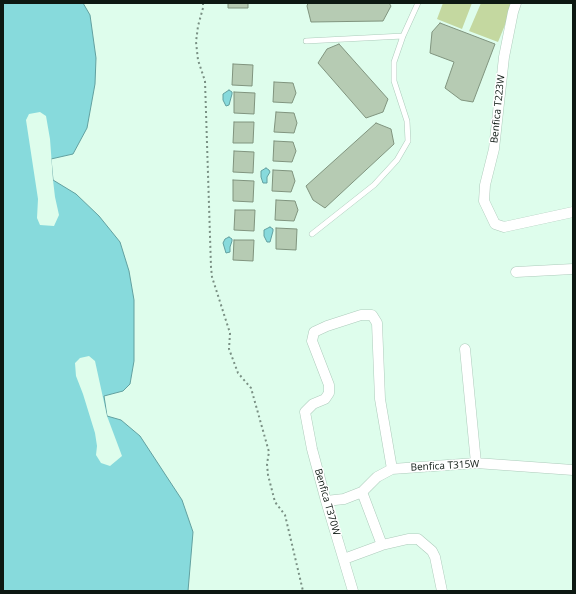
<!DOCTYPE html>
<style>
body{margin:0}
#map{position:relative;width:576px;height:594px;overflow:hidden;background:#defdec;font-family:"Open Sans",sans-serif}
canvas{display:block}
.frame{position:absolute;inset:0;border:4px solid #0d1812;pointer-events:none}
</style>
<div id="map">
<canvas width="576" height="594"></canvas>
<div class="frame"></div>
</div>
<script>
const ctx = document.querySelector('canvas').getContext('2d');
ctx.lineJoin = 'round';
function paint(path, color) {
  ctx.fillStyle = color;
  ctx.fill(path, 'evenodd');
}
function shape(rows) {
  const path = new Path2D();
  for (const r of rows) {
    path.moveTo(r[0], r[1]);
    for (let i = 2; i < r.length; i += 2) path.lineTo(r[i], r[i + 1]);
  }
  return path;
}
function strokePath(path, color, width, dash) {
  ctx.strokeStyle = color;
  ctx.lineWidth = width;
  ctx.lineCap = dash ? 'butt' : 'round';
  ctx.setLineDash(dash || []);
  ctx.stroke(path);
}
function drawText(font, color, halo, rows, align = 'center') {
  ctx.font = font + ' "Open Sans",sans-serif';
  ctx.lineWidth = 3;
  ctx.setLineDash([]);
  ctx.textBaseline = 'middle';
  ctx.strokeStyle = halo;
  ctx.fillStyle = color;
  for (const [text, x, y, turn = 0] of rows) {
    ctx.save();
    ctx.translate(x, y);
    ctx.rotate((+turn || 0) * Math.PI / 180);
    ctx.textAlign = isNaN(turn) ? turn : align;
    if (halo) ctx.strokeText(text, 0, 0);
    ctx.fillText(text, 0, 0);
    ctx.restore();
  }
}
paint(shape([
 [443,3,472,3,462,29,437,19],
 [481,3,514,3,498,42,469,31]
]), '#c4d8a0');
const water = shape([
 [3,3,83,3,90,15,96,58,95,84,87,128,73,154,51,159,53,180,76,194,99,216,120,242,129,271,134,300,134,361,130,384,123,391,104,396,107,416,121,420,140,436,182,500,193,532,188,591,3,591,3,3],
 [229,90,232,92,232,94,229,105,226,106,223,100,223,94,229,90],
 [266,168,269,170,270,172,267,177,267,183,263,183,261,177,261,171,266,168],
 [270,227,273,229,273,231,270,242,267,242,264,236,264,230,270,227],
 [229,237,232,239,232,241,230,247,230,252,226,253,223,243,225,239,229,237]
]);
paint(water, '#87dadc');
strokePath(water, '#62a09f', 1);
paint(shape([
 [40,112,46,116,50,139,53,180,55,197,59,215,54,226,40,225,37,218,38,199,26,120,29,114],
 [89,356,95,361,107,416,122,456,110,466,101,463,96,455,97,446,95,433,83,394,76,376,75,363,80,358]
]), '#defdec');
const building = shape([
 [228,3,248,3,248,8,228,8,228,3],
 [308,3,389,3,391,6,383,21,311,22,307,6,308,3],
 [440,23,495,44,473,102,461,100,445,88,454,62,430,53,432,32,440,23],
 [339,44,388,99,383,112,366,118,318,63,327,49,339,44],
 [233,64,253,65,252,86,232,85,233,64],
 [274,82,293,83,296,93,292,103,273,102,274,82],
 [234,92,255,93,254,114,234,113,234,92],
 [276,112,294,113,297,123,294,133,274,132,276,112],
 [234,122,254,122,253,143,233,143,234,122],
 [376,123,391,129,394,144,325,208,313,200,306,186,376,123],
 [274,141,293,142,296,151,292,162,273,161,274,141],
 [234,151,254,152,253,173,233,172,234,151],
 [273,170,292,171,295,181,291,192,272,191,273,170],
 [233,180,254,181,253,202,233,201,233,180],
 [276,200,295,201,298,210,294,221,275,220,276,200],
 [235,210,255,210,254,231,234,230,235,210],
 [276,228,297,229,296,250,276,249,276,228],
 [234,240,254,240,253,261,233,260,234,240]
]);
paint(building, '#b6cbb3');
strokePath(building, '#80947e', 1);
const service = shape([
 [306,41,403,36],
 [312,234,374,185,397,160,408,141,407,121,394,81,394,62,403,36,418,3]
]);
const minor = shape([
 [516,3,513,12,504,57,494,149,485,185,484,201,495,224,504,227,573,212],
 [516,272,573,269],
 [465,349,476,463],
 [362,492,382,545],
 [326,501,344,499,362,492,377,477,392,469,476,463,573,470],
 [344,559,382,545,408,539,418,539,432,551,435,557,442,591],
 [353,591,326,501,312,449,305,412,313,404,325,399,329,393,329,385,312,341,314,332,327,326,361,315,372,315,377,323,380,399,392,469]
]);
strokePath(service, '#adcbbb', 6);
strokePath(minor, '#adcbbb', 11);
strokePath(shape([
 [203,3,203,8,198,26,196,42,198,60,205,81,211,267,212,277,230,333,229,349,238,373,251,388,269,452,267,464,268,475,275,502,285,515,303,591]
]), '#798f83', 2, [2, 3]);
strokePath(service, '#fff', 5);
strokePath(minor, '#fff', 10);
drawText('10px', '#0d1812', '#fff', [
 ["Benfica T223W",498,109,-84],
 ["Benfica T315W",445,466,-3],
 ["Benfica T370W",327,502,74]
]);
</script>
